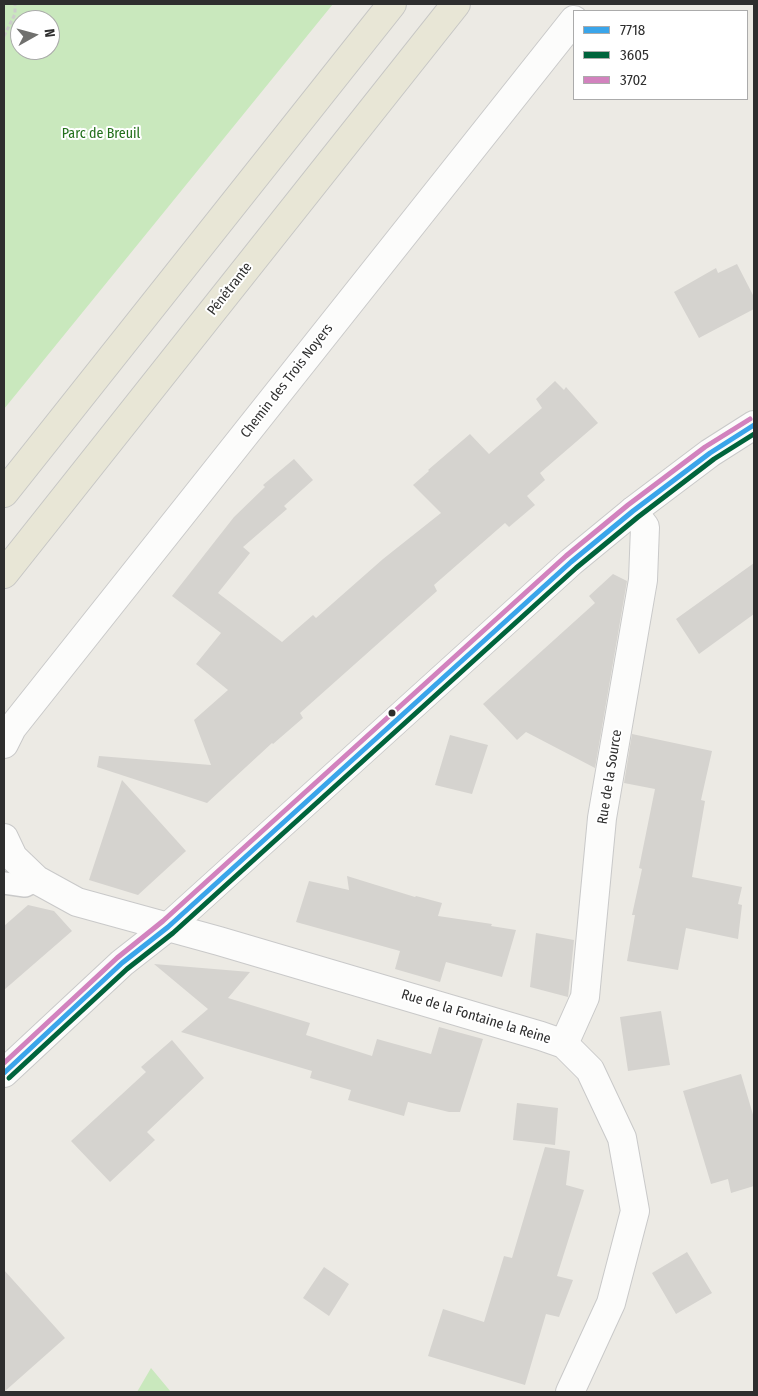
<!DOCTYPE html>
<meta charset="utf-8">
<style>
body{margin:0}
#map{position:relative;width:758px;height:1396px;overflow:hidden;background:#eceae4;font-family:"Fira Sans Condensed",sans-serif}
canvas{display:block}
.frame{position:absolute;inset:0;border:5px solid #2e2e2e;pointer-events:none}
.legend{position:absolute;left:573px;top:10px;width:175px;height:90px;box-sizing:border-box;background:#fff;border:1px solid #ababab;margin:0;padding:6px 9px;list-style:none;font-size:15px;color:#2e2e2e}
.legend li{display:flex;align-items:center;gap:10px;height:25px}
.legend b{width:25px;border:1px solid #ababab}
.north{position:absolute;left:10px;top:10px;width:50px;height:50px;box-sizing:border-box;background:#fff;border:1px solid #ababab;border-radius:50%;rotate:83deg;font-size:14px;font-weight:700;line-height:20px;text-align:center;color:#2e2e2e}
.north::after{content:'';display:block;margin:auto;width:18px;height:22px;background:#70706e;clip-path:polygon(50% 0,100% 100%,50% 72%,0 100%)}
</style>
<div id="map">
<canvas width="758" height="1396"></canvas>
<div class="frame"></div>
<ul class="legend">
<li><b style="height:6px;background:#3aa5ea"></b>7718</li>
<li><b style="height:6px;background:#00643c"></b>3605</li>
<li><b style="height:6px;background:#d282be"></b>3702</li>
</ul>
<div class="north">N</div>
</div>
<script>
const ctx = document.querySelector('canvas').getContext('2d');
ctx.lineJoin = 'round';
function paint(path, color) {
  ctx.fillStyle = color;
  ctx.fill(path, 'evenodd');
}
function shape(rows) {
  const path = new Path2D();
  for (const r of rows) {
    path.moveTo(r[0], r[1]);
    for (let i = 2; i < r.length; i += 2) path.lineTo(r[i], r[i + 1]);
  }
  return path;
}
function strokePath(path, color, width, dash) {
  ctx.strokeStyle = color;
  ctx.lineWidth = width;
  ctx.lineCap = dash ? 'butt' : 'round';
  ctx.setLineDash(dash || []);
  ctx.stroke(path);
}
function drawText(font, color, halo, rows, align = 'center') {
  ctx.font = font + ' "Fira Sans Condensed",sans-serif';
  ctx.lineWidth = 4;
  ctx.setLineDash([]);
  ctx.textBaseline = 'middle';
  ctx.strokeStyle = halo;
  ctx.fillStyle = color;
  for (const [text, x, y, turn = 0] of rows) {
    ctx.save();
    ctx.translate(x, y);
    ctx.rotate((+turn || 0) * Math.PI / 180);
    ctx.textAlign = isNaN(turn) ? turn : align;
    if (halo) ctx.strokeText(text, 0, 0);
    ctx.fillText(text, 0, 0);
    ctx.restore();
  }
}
paint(shape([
 [4,4,333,4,4,409],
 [20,20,50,20,50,50,20,50],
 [151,1368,171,1392,137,1392]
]), '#c9e8bd');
paint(shape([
 [737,264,754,297,754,309,699,338,674,292,716,268,718,273],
 [555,381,564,390,566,387,598,423,540,473,545,480,527,496,535,505,509,527,505,523,434,585,437,591,300,713,303,718,273,744,272,743,207,803,97,767,99,756,211,765,194,720,228,690,196,664,221,633,172,596,234,517,265,487,263,485,294,459,313,480,284,506,287,509,243,547,250,553,218,593,282,642,313,615,316,618,383,559,441,513,413,485,429,471,428,470,470,434,489,454,542,408,536,399],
 [754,563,754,614,699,654,676,619],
 [613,574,627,581,595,768,526,732,517,740,483,704,595,603,589,596],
 [632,734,712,751,701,800,705,801,692,877,742,887,738,904,742,905,738,939,686,928,678,970,627,961,635,915,632,915,642,869,639,868,655,789,624,783],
 [450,735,488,745,472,794,435,785],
 [122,780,186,851,138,895,89,880],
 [347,876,415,897,416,896,442,903,438,916,492,924,491,926,516,930,502,977,446,962,440,982,395,969,400,951,296,922,309,881,349,890],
 [28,905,54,911,72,931,4,990,4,926],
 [536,933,574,940,568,997,530,987],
 [154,964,250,972,228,998,310,1023,306,1035,372,1056,377,1039,431,1054,439,1027,483,1039,460,1112,449,1112,408,1102,404,1116,348,1100,351,1090,310,1078,312,1071,181,1032,208,1009],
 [661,1011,670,1065,628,1071,620,1017],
 [172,1040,204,1078,147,1132,155,1140,110,1182,71,1141,146,1072,141,1067],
 [741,1074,754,1118,754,1186,731,1193,728,1179,711,1184,683,1091],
 [517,1103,558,1108,555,1145,513,1140],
 [545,1147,570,1151,566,1185,584,1190,557,1276,573,1280,559,1317,546,1314,525,1385,428,1356,443,1309,484,1322,504,1256,512,1258],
 [687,1252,712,1293,676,1314,652,1273],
 [324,1267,349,1284,329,1316,303,1298],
 [4,1270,65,1338,4,1392]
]), '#d5d3cf');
const lane = shape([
 [4,883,25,886,37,880]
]);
const street = shape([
 [4,744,12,728,574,20],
 [4,838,13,857,37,880,77,902,219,941,541,1036,564,1044,590,1070,622,1138,635,1211,611,1303,570,1392],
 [564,1044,585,997,602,818,643,580,645,527,633,511]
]);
const secondary = shape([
 [4,1073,122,963,168,927,571,562,633,511,710,453,754,425]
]);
const primary = shape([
 [4,493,392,4],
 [4,574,456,4]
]);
strokePath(lane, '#c9c9c9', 24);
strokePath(street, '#c9c9c9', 30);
strokePath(secondary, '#c9c9c9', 30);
strokePath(primary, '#c6c6c4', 30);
strokePath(shape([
 [4,36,15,14,15,4]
]), '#cccccb', 3, [4, 2.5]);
strokePath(lane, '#fcfcfb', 21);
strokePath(street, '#fcfcfb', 28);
strokePath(secondary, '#fcfcfb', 28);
strokePath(primary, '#e8e6d6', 28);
strokePath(shape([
 [4,1073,122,963,168,927,571,562,633,511,710,453,754,425]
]), '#3aa5ea', 5);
strokePath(shape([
 [9,1078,127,969,173,933,576,568,638,517,714,459,754,434]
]), '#00643c', 5);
strokePath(shape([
 [4,1063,117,958,163,921,566,556,628,505,705,447,750,419]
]), '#d282be', 5);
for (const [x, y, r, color] of [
 [392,713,4.5,"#2e2e2e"]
]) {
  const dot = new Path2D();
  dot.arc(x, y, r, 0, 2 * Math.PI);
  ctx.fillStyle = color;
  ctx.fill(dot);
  strokePath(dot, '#fff', 2);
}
drawText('14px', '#226f1a', '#fff', [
 ["Parc de Breuil",101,134]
]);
drawText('14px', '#2e2e2e', '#fff', [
 ["Pénétrante",230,289,-52],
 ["Chemin des Trois Noyers",287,381,-52],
 ["Rue de la Source",610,777,-81],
 ["Rue de la Fontaine la Reine",476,1017,17]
]);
</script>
